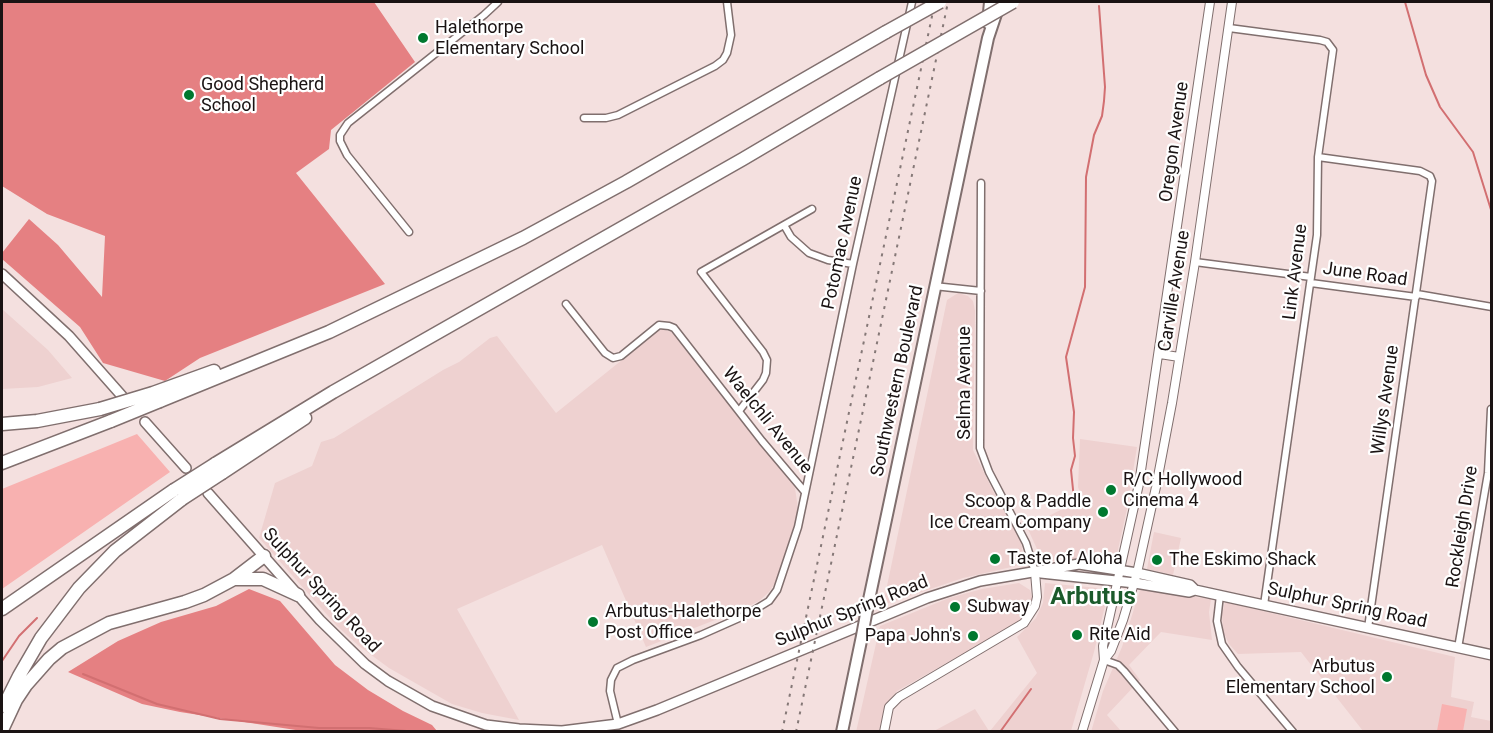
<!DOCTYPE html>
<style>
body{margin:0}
#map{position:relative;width:1493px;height:733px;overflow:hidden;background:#f4e0df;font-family:Roboto,sans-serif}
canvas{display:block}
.frame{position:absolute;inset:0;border:3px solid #1a1313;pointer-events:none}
</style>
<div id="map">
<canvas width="1493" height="733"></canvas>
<div class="frame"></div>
</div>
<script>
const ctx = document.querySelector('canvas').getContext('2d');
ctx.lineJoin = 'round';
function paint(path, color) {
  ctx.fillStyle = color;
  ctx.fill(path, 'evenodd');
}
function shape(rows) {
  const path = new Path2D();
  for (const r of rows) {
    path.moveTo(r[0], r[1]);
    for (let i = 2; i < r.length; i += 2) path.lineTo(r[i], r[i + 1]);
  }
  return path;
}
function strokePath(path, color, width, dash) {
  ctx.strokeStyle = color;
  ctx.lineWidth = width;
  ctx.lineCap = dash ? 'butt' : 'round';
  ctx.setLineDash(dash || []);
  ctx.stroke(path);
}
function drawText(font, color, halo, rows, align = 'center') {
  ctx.font = font + ' Roboto,sans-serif';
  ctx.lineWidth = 4.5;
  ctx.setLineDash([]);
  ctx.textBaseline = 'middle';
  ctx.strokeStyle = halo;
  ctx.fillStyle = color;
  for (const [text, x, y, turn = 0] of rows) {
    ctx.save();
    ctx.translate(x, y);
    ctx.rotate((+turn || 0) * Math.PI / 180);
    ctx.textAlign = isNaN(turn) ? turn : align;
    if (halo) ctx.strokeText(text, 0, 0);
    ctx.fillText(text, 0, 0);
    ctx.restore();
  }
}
paint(shape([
 [958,293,968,296,973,301,975,311,973,450,993,491,1021,539,1023,557,1016,566,963,578,883,605,947,300],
 [2,309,48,350,72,378,38,387,2,389],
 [663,329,673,333,760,443,788,475,795,488,798,509,787,557,779,577,769,592,759,601,743,609,646,647,602,545,457,609,519,720,482,713,452,704,389,668,359,646,337,626,259,538,275,483,312,466,321,442,334,438,443,370,459,362,490,338,497,336,556,413,658,331],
 [1080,439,1137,447,1127,509,1117,554,1114,559,1109,561,1052,561,1037,549,1027,527,1082,499,1078,487],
 [1154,532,1181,538,1173,575,1147,569],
 [1019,583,1030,590,1032,597,1031,605,1021,621,897,691,885,706,879,731,856,732,880,626,949,598,982,589],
 [1045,583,1109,589,1094,652,1071,731,990,731,1037,673,1017,637,1036,618,1043,603],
 [1140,590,1211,599,1209,612,1212,640,1161,632,1129,665,1140,680,1107,715,1121,731,1091,732,1103,691,1122,647],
 [1225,602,1455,657,1451,697,1474,702,1471,717,1491,721,1491,731,1363,731,1301,652,1238,654,1229,644,1223,631,1222,615],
 [975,709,989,731,934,731]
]), '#eed1d0');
paint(shape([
 [137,434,170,472,2,589,2,489],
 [1442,704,1467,709,1463,731,1437,731]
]), '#f8b1b0');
paint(shape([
 [2,2,374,2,415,62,331,130,329,149,296,173,385,284,200,358,165,381,103,363,80,327,2,259,2,253,29,219,58,245,102,297,105,236,47,214,2,186],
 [249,589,280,601,335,665,368,690,403,711,432,725,437,731,302,731,180,712,142,704,68,672,118,641,161,622,216,606]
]), '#e58082');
strokePath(shape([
 [1405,2,1426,75,1440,107,1473,152,1492,213],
 [1074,499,1071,470,1075,456,1073,438,1074,412,1066,357,1085,287,1086,177,1094,135,1102,116,1104,101,1105,87,1099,6],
 [2,661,19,636,37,618],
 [83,674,157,704,220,719,319,728,369,728,419,732],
 [1000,732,1031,689]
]), '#d26f71', 2);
const minor = shape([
 [1229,28,1320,40,1327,42,1333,50,1318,157,1317,235,1264,605],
 [584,118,606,118,618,115,715,66,723,60,727,53,731,35,727,2],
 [1318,157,1420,171,1430,176,1432,181,1368,628],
 [981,183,980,448,989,472,1026,543,1035,572],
 [784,225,791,237,809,253,828,260,853,264],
 [409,232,347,155,340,141,340,135,348,123,484,15,498,2],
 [1195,262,1311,277],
 [1311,283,1416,297],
 [934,286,981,291],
 [1417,294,1492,307],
 [566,304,605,353,613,358,621,356,659,325,669,326,674,328,762,441,805,492],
 [739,411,763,380,766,373,767,360,763,352,701,272,812,209],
 [1220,595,1217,621,1222,644,1238,667,1293,732],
 [1458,648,1488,473,1491,409],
 [1104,660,1118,665,1124,671,1175,732],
 [618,724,610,691,611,680,617,668,633,660,701,635,746,615,769,601,777,590,798,527,853,264,912,2]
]);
const tertiary = shape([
 [1160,354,1179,357],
 [1104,660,1111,651,1123,620,1137,573,1156,487,1172,403,1195,262,1232,2],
 [884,732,889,707,899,697,1024,623,1035,606,1037,597,1035,572],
 [1082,732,1104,660,1103,646,1139,484,1210,2]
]);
const secondary = shape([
 [2,274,69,336,122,396],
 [145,422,186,468],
 [208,493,320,620,365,664,388,681,432,706,486,725,519,729,562,731,618,724,657,710,927,598,980,581,1079,564,1137,573,1190,585,1195,590],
 [1041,573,1135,583,1189,592,1195,590,1492,655]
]);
const primary = shape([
 [988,23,990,2],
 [867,609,988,38,1000,2],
 [842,732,862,636]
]);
const motorway = shape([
 [153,393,214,371],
 [160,401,329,332,523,238,626,182,886,32],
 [2,424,37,421,100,409],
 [2,463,111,421],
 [215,464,333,392,743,159,880,78],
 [222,473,305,418],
 [234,579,263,579,298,595],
 [2,609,174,490],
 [4,706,19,676,41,638,79,588,115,551,182,499],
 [2,730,16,700,26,685,49,659,62,648,109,623,185,602,204,595,234,579,264,556]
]);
strokePath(minor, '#806f6e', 9);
strokePath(tertiary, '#806f6e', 10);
strokePath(secondary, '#806f6e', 12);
strokePath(primary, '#806f6e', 14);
strokePath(motorway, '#806f6e', 15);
strokePath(minor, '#fff', 6);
strokePath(tertiary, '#fff', 8);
strokePath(secondary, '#fff', 9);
strokePath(primary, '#fff', 10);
strokePath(motorway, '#fff', 12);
strokePath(shape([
 [782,732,935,2],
 [796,732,948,2]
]), '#857877', 2, [3, 6]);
const primaryBridge = shape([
 [862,636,867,609]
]);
const motorwayBridge = shape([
 [886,32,940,2],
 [880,78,1013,2],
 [100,409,153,393],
 [111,421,160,401],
 [174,490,215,464],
 [182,499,222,473]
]);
strokePath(primaryBridge, '#806f6e', 14, []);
strokePath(motorwayBridge, '#806f6e', 15, []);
strokePath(primaryBridge, '#fff', 10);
strokePath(motorwayBridge, '#fff', 12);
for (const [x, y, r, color] of [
 [423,38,6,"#00782f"],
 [189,95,6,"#00782f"],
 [1111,490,6,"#00782f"],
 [1103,512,6,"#00782f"],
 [995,559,6,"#00782f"],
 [1157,560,6,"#00782f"],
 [955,607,6,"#00782f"],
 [593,622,6,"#00782f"],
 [1077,635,6,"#00782f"],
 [973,636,6,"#00782f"],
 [1387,677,6,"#00782f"]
]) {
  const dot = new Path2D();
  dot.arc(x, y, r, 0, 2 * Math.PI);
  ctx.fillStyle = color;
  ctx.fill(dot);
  strokePath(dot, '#fff', 2);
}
drawText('18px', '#1a1313', '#fff', [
 ["Halethorpe",435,28],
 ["Elementary School",435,49],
 ["Good Shepherd",201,85],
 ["School",201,106],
 ["R/C Hollywood",1123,480],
 ["Cinema 4",1123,501],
 ["Scoop & Paddle",1091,502,"right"],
 ["Ice Cream Company",1091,523,"right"],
 ["Taste of Aloha",1007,559],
 ["The Eskimo Shack",1169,560],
 ["Subway",967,607],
 ["Arbutus-Halethorpe",605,612],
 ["Post Office",605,633],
 ["Rite Aid",1089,635],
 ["Papa John's",961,636,"right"],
 ["Arbutus",1375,667,"right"],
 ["Elementary School",1375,688,"right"]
], 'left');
drawText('18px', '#1a1313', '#fff', [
 ["Oregon Avenue",1175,142,-82],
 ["Potomac Avenue",843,243,-78],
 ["Link Avenue",1296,272,-83],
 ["June Road",1365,275,8],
 ["Carville Avenue",1175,291,-81],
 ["Southwestern Boulevard",898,381,-78],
 ["Selma Avenue",965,383,-90],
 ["Willys Avenue",1386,400,-82],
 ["Waelchli Avenue",767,421,51],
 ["Rockleigh Drive",1463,527,-81],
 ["Sulphur Spring Road",321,591,47],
 ["Sulphur Spring Road",1347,606,12],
 ["Sulphur Spring Road",852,612,-22]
]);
drawText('bold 24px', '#1b5a2b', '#fff', [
 ["Arbutus",1093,598]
]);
</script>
